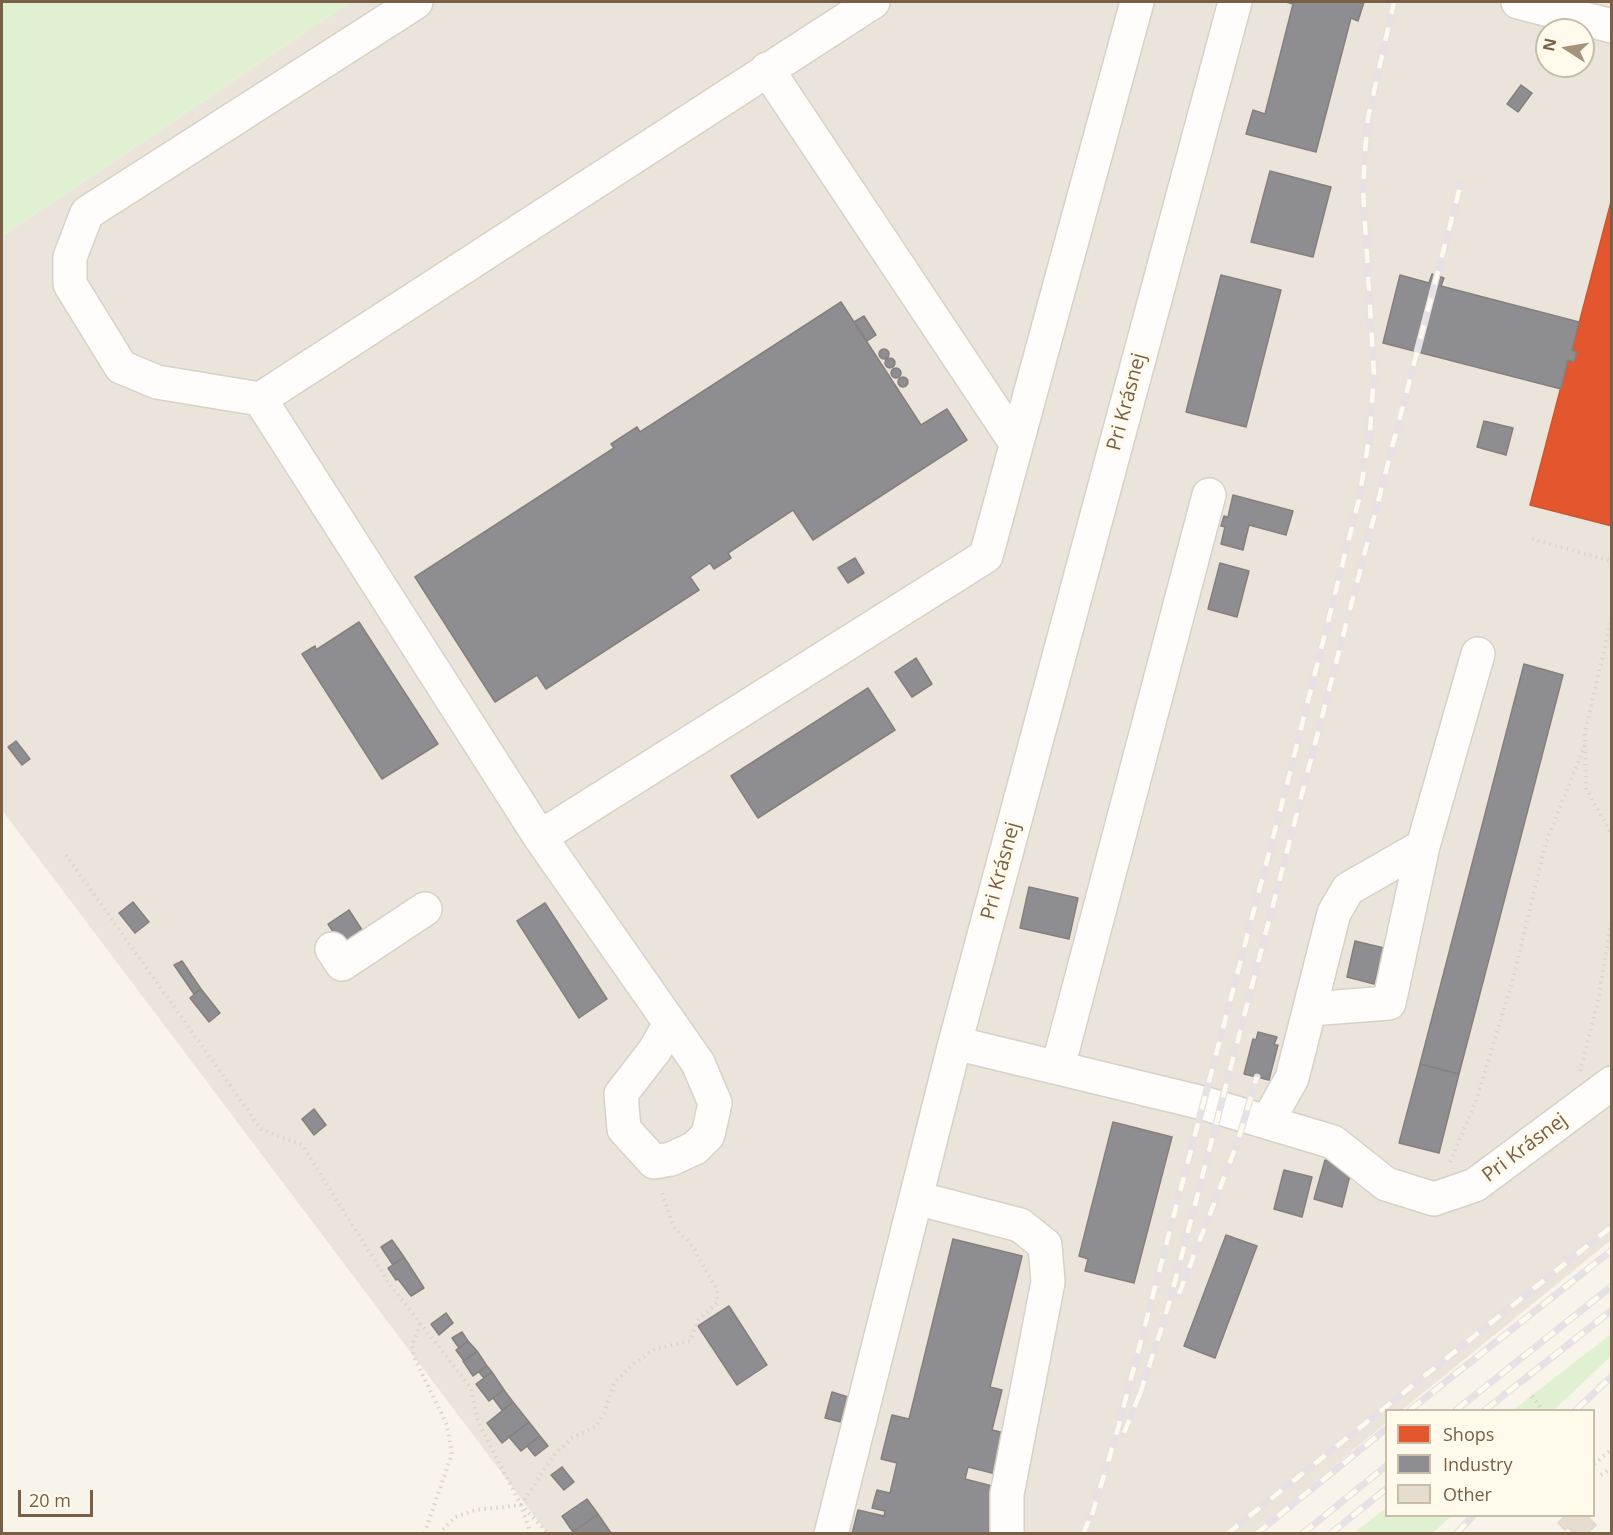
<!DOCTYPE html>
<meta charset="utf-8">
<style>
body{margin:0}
#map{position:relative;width:1613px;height:1535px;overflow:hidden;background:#f8f4e9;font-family:"Open Sans",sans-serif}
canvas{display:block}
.frame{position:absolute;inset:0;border:3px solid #795f46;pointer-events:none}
.legend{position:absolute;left:1385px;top:1409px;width:210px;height:108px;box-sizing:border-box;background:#fffaeb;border:2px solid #c9bca9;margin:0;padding:8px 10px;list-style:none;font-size:18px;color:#795f46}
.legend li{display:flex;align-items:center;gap:12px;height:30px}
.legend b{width:30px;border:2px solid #c9bca9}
.north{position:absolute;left:1535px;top:18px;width:60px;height:60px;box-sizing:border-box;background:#fffaeb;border:2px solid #c9bca9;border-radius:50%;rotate:282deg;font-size:16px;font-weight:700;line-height:24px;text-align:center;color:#795f46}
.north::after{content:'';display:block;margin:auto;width:21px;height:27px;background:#a5937f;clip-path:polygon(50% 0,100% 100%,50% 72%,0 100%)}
.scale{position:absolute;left:18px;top:1490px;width:75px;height:27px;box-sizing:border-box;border:3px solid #795f46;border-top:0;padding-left:8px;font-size:18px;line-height:21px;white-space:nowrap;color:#795f46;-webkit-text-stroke:4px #fffaeb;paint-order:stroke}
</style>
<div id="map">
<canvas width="1613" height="1535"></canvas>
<div class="frame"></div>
<ul class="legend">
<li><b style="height:16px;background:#e4572e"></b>Shops</li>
<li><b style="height:16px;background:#8d8d92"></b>Industry</li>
<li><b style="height:16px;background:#e5ddd0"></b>Other</li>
</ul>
<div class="north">N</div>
<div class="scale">20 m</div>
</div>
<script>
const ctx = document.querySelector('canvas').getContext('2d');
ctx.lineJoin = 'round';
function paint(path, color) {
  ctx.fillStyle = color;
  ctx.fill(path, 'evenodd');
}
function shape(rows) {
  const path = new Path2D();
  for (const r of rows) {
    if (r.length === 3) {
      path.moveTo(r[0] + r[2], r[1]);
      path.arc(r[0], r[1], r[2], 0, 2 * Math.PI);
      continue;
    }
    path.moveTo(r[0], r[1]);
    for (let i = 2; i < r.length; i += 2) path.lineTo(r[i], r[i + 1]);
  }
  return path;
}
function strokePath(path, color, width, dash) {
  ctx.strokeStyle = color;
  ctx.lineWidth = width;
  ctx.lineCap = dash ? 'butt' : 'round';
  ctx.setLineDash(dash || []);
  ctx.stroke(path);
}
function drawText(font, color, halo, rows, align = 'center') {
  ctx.font = font + ' "Open Sans",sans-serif';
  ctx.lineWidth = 6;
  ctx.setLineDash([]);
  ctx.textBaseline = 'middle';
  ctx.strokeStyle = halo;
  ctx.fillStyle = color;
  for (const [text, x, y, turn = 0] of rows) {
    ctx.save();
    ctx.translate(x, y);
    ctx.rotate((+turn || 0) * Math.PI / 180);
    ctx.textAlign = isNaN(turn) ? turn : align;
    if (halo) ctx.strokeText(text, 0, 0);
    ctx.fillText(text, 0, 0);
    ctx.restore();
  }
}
paint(shape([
 [351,2,1611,2,1611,1240,1402,1410,1386,1410,1386,1423,1253,1533,547,1533,2,810,2,236],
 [1547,30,1583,30,1583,66,1547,66]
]), '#ebe4da');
paint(shape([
 [2,2,351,2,2,236],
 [1611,1334,1611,1356,1554,1410,1513,1410],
 [1386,1508,1386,1516,1451,1516,1433,1533,1354,1533]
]), '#e0f1d2');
const shops = shape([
 [1612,198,1612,526,1530,505,1568,360,1574,362,1577,352,1572,350,1612,198]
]);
paint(shops, '#e4572e');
strokePath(shops, '#c45935', 1.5);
const industry = shape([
 [1286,2,1364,2,1358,21,1351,18,1316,152,1246,134,1253,110,1265,114,1293,4,1286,2],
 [1521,85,1532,93,1518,112,1507,104,1521,85],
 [1270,171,1331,187,1313,257,1251,242,1270,171],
 [1432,274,1444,278,1441,286,1579,322,1572,350,1577,352,1574,362,1568,360,1561,389,1383,343,1400,275,1429,283,1432,274],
 [1221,275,1281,290,1246,427,1186,412,1221,275],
 [841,302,921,425,947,409,967,440,813,540,793,510,728,553,731,558,714,569,710,563,690,577,699,590,546,689,537,675,495,702,415,577,614,448,611,444,637,427,640,432,841,302],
 [864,316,876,335,867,341,854,322,864,316],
 [884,354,5],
 [890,363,5],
 [896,373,5],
 [903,382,5],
 [1484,421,1513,428,1506,455,1477,447,1484,421],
 [1233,495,1293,511,1286,535,1249,525,1243,550,1221,544,1225,527,1221,526,1224,516,1228,517,1233,495],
 [855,558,864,573,848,583,838,568,855,558],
 [1220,563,1249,571,1237,617,1208,609,1220,563],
 [359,622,438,744,382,779,302,654,315,646,316,650,359,622],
 [916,658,932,684,912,697,895,672,916,658],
 [1524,664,1563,675,1459,1074,1420,1064,1524,664],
 [868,688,895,730,758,818,731,776,868,688],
 [16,741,30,759,22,765,8,747,16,741],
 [1029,887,1078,898,1069,939,1020,928,1029,887],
 [133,902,149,922,135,933,119,913,133,902],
 [545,903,607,999,579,1018,517,921,545,903],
 [349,910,366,936,345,950,328,924,349,910],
 [1355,941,1384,948,1374,984,1347,977,1355,941],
 [182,961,201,989,194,994,174,965,182,961],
 [201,989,220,1013,209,1022,190,998,201,989],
 [1258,1032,1277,1037,1274,1045,1278,1045,1269,1080,1244,1074,1253,1039,1256,1040,1258,1032],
 [1420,1064,1459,1074,1439,1153,1399,1143,1420,1064],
 [314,1109,326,1125,314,1135,302,1119,314,1109],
 [1113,1122,1172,1137,1134,1283,1085,1271,1088,1259,1079,1256,1113,1122],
 [1325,1160,1352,1167,1342,1207,1314,1199,1325,1160],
 [1284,1170,1312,1177,1302,1217,1274,1209,1284,1170],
 [1226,1235,1257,1246,1215,1358,1184,1346,1226,1235],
 [953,1239,1022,1256,990,1387,1002,1390,992,1430,1013,1435,1004,1476,968,1467,965,1479,1000,1488,988,1534,852,1534,858,1510,884,1516,885,1511,872,1508,877,1490,890,1493,897,1463,881,1459,892,1415,909,1419,953,1239],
 [392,1240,404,1257,393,1265,381,1247,392,1240],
 [404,1257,424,1288,411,1296,398,1279,396,1280,388,1268,404,1257],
 [729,1306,767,1365,737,1385,698,1326,729,1306],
 [446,1313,453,1323,439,1335,431,1324,446,1313],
 [462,1332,468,1341,459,1348,452,1338,462,1332],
 [468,1341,477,1351,464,1361,456,1350,468,1341],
 [477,1351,487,1366,473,1376,463,1361,477,1351],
 [487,1366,492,1372,484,1378,479,1372,487,1366],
 [492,1372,504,1390,489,1401,476,1384,492,1372],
 [504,1390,513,1402,502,1410,493,1398,504,1390],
 [832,1392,848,1397,841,1422,825,1418,832,1392],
 [513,1402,529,1422,502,1443,487,1423,513,1402],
 [529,1422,540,1436,521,1451,509,1437,529,1422],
 [540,1436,548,1446,535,1456,527,1446,540,1436],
 [562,1467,574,1482,564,1490,551,1475,562,1467],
 [587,1499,598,1514,573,1532,562,1516,587,1499],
 [598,1514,611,1533,570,1534,573,1532,598,1514]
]);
paint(industry, '#8d8d92');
strokePath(industry, '#877f7b', 1.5);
const building = shape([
 [1565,1516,1587,1516,1596,1525,1587,1534,1574,1534,1568,1527,1565,1530,1558,1523,1565,1516]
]);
paint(building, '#e5ddd0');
strokePath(building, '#e1d8cb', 1.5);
const minor = shape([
 [1235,2,955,1043,1203,1103,1333,1142,1386,1184,1434,1199,1475,1185,1612,1083],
 [1518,2,1612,26],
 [767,69,1016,443],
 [260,399,157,382,121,367,70,284,70,257,87,213,416,2],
 [540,837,260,399,873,2],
 [332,949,342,964,425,909],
 [1310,1009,1389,1003,1423,846],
 [670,1023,655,1050,621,1094,624,1129,654,1162,671,1159,695,1148,708,1135,715,1103,698,1063,670,1023,540,837,986,556,1137,2],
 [1058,1067,1209,495],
 [1268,1121,1292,1078,1334,913,1348,889,1423,846,1478,654],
 [916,1198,1020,1225,1045,1245,1048,1282,1007,1494,1007,1534],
 [831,1534,955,1043]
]);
strokePath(minor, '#d7d1c7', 36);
strokePath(shape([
 [1532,539,1612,561],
 [1612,617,1585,732,1586,788,1612,835],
 [66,855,261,1129,302,1145,391,1286,471,1388,478,1422,521,1505,531,1534],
 [1580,1071,1597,1006,1612,919],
 [1450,1162,1476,1101,1512,983,1546,842,1585,745],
 [420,1324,412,1345,414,1357,447,1425,452,1454,424,1534],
 [1532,1396,1542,1410],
 [1594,1464,1612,1449],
 [1601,1475,1612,1468],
 [521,1505,554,1455,572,1438,595,1427,604,1413,614,1383,633,1364,655,1349,690,1341,698,1320,717,1303,717,1290,691,1244,673,1226,661,1189],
 [439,1534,455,1517,475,1510,521,1505,549,1534],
 [1608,1534,1612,1532]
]), '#dbd4cb', 4, [1.5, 4.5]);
strokePath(minor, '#fefdfc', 33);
const rail = shape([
 [1179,1294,1237,1144,1257,1077],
 [1140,1394,1162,1327,1173,1289,1461,183],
 [1410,1410,1612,1250],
 [1456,1410,1612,1286],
 [1485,1410,1612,1310],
 [1576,1410,1612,1376],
 [1124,1433,1143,1386],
 [1092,1515,1117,1432,1286,788,1359,499,1370,432,1374,374,1363,191,1365,152,1368,118,1394,2],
 [1083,1534,1094,1509],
 [1227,1534,1612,1226],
 [1256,1534,1386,1429],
 [1302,1534,1386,1466],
 [1330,1534,1386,1489],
 [1456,1534,1473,1516]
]);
strokePath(rail, '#e5e1e5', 7);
strokePath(rail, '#fffaeb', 4.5, [14]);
drawText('20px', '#795f46', '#fffaeb', [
 ["Pri Krásnej",1127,402,-75],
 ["Pri Krásnej",1001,871,-75],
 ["Pri Krásnej",1525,1148,-37]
]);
</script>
